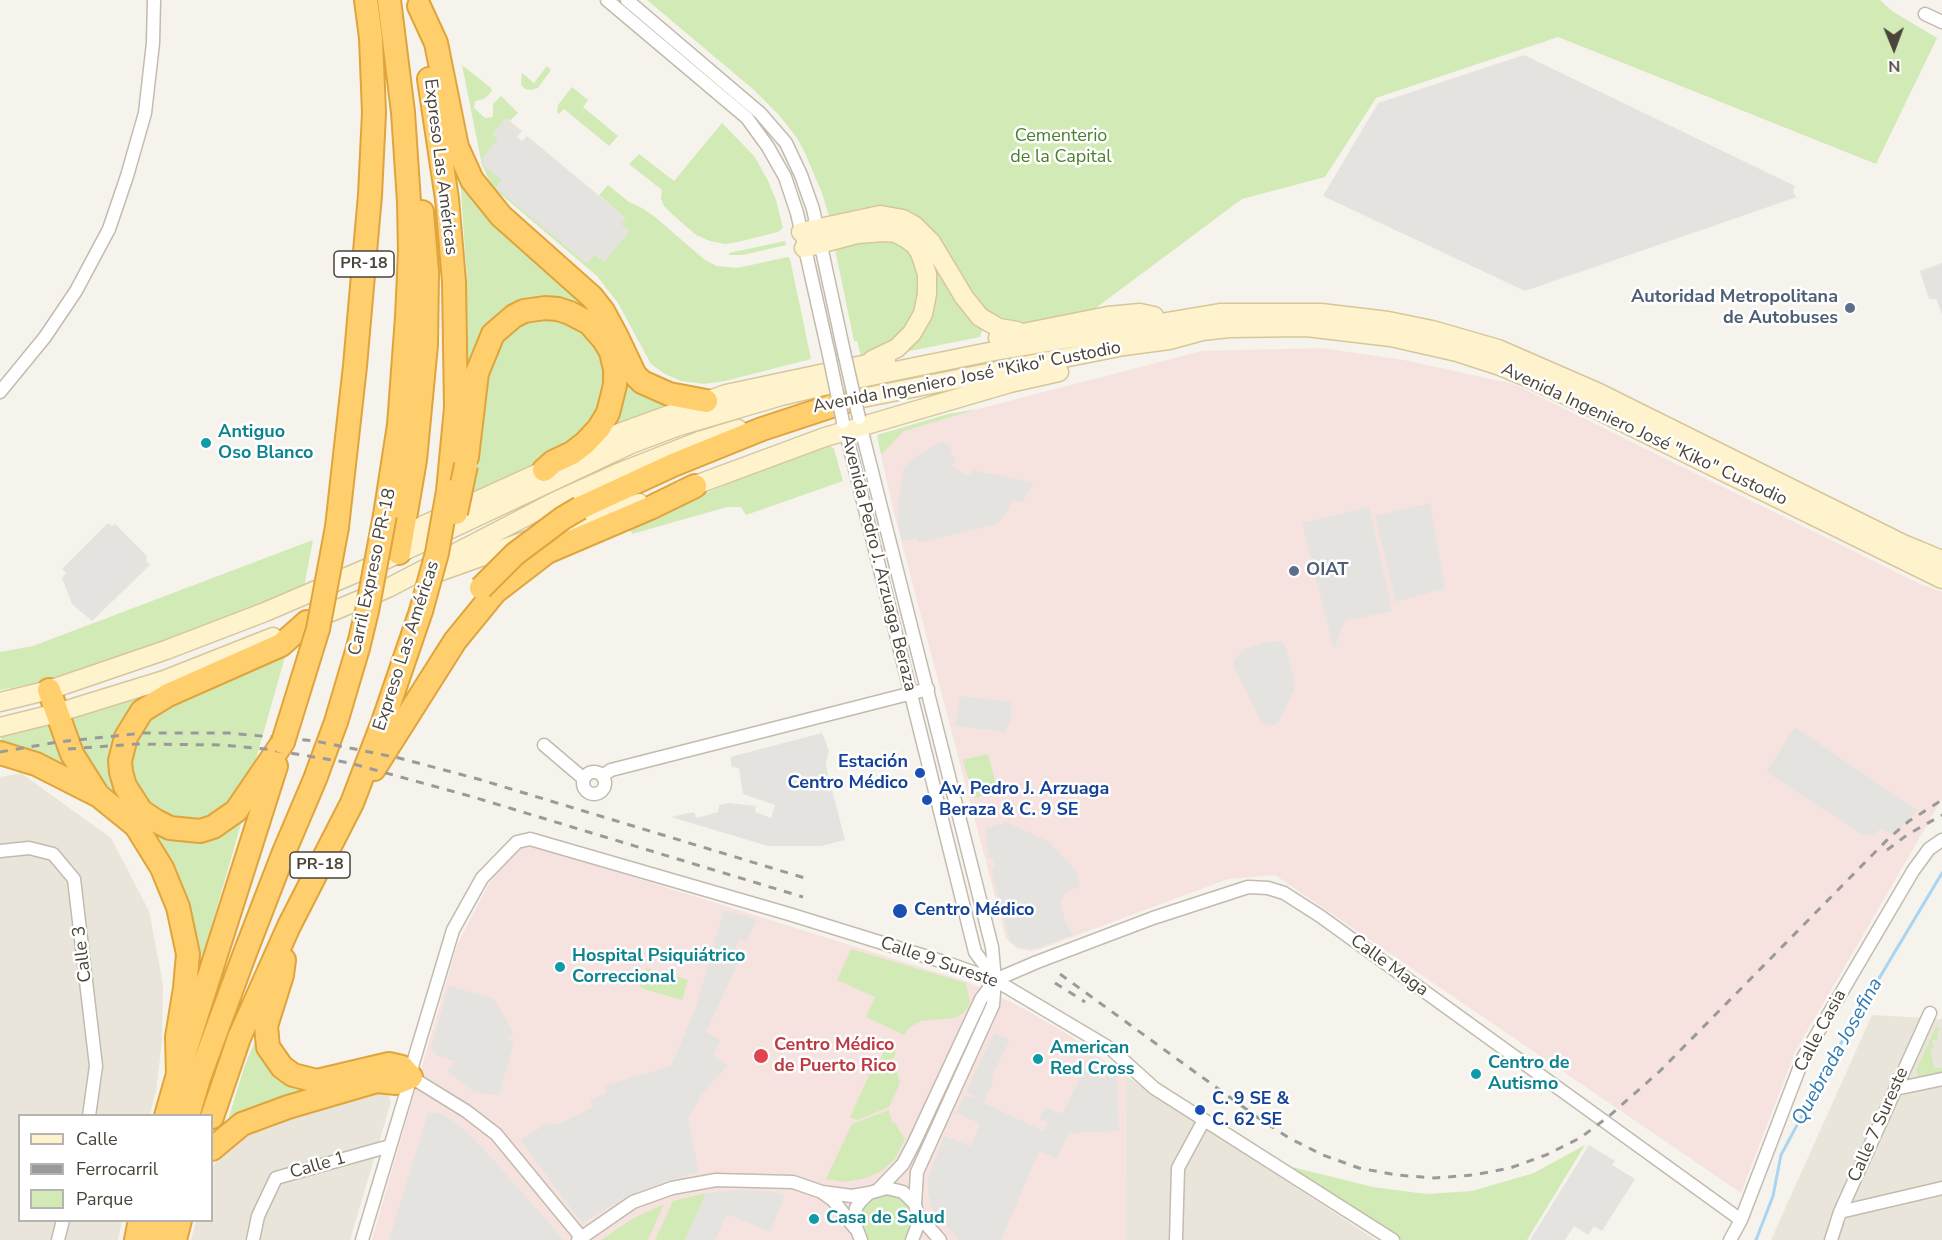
<!DOCTYPE html>
<meta charset="utf-8">
<style>
body{margin:0}
#map{position:relative;width:1942px;height:1240px;overflow:hidden;background:#f6f3ec;font-family:"Nunito Sans",sans-serif}
canvas{display:block}
.legend{position:absolute;left:18px;top:1114px;width:195px;height:108px;box-sizing:border-box;background:#fff;border:2px solid #b7b4b0;margin:0;padding:8px 10px;list-style:none;font-size:18px;color:#4b4439}
.legend li{display:flex;align-items:center;gap:12px;height:30px}
.legend b{width:30px;border:2px solid #b7b4b0}
.north{position:absolute;left:1864px;top:18px;width:60px;height:60px;-webkit-text-stroke:4px #fff;paint-order:stroke;rotate:179deg;font-size:16px;font-weight:700;line-height:24px;text-align:center;color:#4b4439}
.north::after{content:'';display:block;margin:auto;width:21px;height:27px;background:#4b4439;clip-path:polygon(50% 0,100% 100%,50% 72%,0 100%)}
</style>
<div id="map">
<canvas width="1942" height="1240"></canvas>
<ul class="legend">
<li><b style="height:8px;background:#fff3cd"></b>Calle</li>
<li><b style="height:8px;background:#9a9a9a"></b>Ferrocarril</li>
<li><b style="height:16px;background:#d2eab5"></b>Parque</li>
</ul>
<div class="north">N</div>
</div>
<script>
const ctx = document.querySelector('canvas').getContext('2d');
ctx.lineJoin = 'round';
function paint(path, color) {
  ctx.fillStyle = color;
  ctx.fill(path, 'evenodd');
}
function shape(rows) {
  const path = new Path2D();
  for (const r of rows) {
    if (r.length === 3) {
      path.moveTo(r[0] + r[2], r[1]);
      path.arc(r[0], r[1], r[2], 0, 2 * Math.PI);
      continue;
    }
    path.moveTo(r[0], r[1]);
    for (let i = 2; i < r.length; i += 2) path.lineTo(r[i], r[i + 1]);
  }
  return path;
}
function strokePath(path, color, width, dash) {
  ctx.strokeStyle = color;
  ctx.lineWidth = width;
  ctx.lineCap = dash ? 'butt' : 'round';
  ctx.setLineDash(dash || []);
  ctx.stroke(path);
}
function drawText(font, color, halo, rows, align = 'center') {
  ctx.font = font + ' "Nunito Sans",sans-serif';
  ctx.lineWidth = 5;
  ctx.setLineDash([]);
  ctx.textBaseline = 'middle';
  ctx.strokeStyle = halo;
  ctx.fillStyle = color;
  for (const [text, x, y, turn = 0] of rows) {
    ctx.save();
    ctx.translate(x, y);
    ctx.rotate((+turn || 0) * Math.PI / 180);
    ctx.textAlign = isNaN(turn) ? turn : align;
    if (halo) ctx.strokeText(text, 0, 0);
    ctx.fillText(text, 0, 0);
    ctx.restore();
  }
}
paint(shape([
 [21,773,111,838,149,911,163,984,162,1042,156,1091,150,1115,20,1116,20,1220,122,1221,118,1240,0,1240,0,777],
 [1872,1015,1942,1019,1942,1240,1771,1240],
 [1126,1076,1376,1240,1125,1240],
 [386,1089,391,1102,350,1240,191,1240,196,1221,212,1220,212,1167,228,1145,245,1132]
]), '#eae5da');
paint(shape([
 [1322,348,1404,360,1514,384,1920,584,1942,592,1942,799,1795,1052,1741,1193,1275,875,1228,879,1040,949,1032,951,1018,949,1006,938,894,513,881,455,903,431,978,409,1202,351],
 [521,845,556,853,968,982,1021,1007,1069,1035,1126,1076,1125,1240,372,1240,457,945,495,872]
]), '#f6e3e0');
paint(shape([
 [647,0,1880,0,1892,11,1937,38,1876,164,1558,37,1376,98,1325,177,1242,199,1089,313,1025,323,1014,323,988,311,970,290,937,235,917,218,876,207,861,208,834,216,829,216,822,193,805,153,797,138,779,115,754,90],
 [462,65,491,88,492,91,484,99,475,101,474,108,485,118,493,117,493,104,501,96,518,113,510,121,506,118,493,134,499,138,484,165,502,180,496,188,604,261,621,223,625,218,599,195,608,185,629,202,642,208,655,217,705,260,717,266,737,268,788,257,790,259,811,359,725,381,704,384,681,381,665,374,651,364,618,303,597,276,497,191,489,180,482,165],
 [547,66,551,70,538,88,531,90,525,89,521,85,522,73,534,83],
 [572,87,588,100,583,107,618,136,609,146,564,109,559,114,557,112,558,105],
 [722,123,755,157,768,181,776,200,783,228,778,232,738,242,725,244,710,241,696,235,672,214,664,206,661,199,662,190,629,164,639,154,674,181],
 [460,177,587,297,626,366,680,401,602,437,613,351,545,304,464,374,467,281],
 [910,229,984,325,980,337,905,352,922,333,930,318,935,305,935,288,930,265],
 [884,238,900,243,909,250,918,263,920,304,905,332,871,354,861,356,857,341,854,341,835,249,835,246],
 [785,241,786,245,743,255,729,255,729,253],
 [539,316,572,321,606,357,607,398,586,432,536,464,470,497,478,399,500,339,514,326],
 [978,409,904,431,881,455,877,435,948,414],
 [829,445,834,449,843,481,746,515,741,507,727,507,632,534,629,525,725,485],
 [313,540,304,587,135,652,47,681,0,690,0,652,33,646],
 [287,650,252,773,226,812,187,823,146,806,125,764,148,713],
 [150,692,117,739,156,830,240,820,241,824,199,969,193,969,189,923,88,775,69,719],
 [53,722,75,771,1,742,1,737],
 [988,754,998,792,974,798,963,760],
 [851,949,966,983,970,1003,964,1013,955,1018,921,1021,910,1027,904,1035,866,1017,875,997,837,980],
 [646,968,688,980,682,1000,640,988],
 [1936,1027,1942,1030,1937,1031,1938,1039,1932,1040,1934,1048,1930,1049,1934,1068,1942,1068,1942,1073,1922,1078,1918,1076,1916,1071],
 [260,1029,261,1039,324,1088,227,1123,245,1065],
 [888,1042,893,1045,896,1053,893,1059,900,1083,889,1107,857,1120,850,1117,872,1069,876,1070],
 [889,1110,892,1123,894,1122,905,1139,895,1159,880,1172,866,1178,846,1182,826,1179,852,1124],
 [1585,1145,1527,1240,1401,1240,1284,1165,1373,1187,1426,1194,1472,1191,1534,1173],
 [706,1193,685,1240,655,1240,673,1201],
 [887,1194,896,1196,910,1208,913,1217,913,1226,909,1234,905,1240,867,1240,864,1237,859,1221,860,1212,871,1199],
 [664,1204,648,1240,601,1240,632,1219]
]), '#d2eab5');
paint(shape([
 [1524,55,1795,186,1793,193,1797,197,1525,291,1323,196,1378,103],
 [506,118,522,131,517,137,522,141,527,136,626,218,621,224,630,231,604,262,595,255,587,264,496,188,502,180,483,165,482,158,498,139,493,133],
 [1942,263,1942,314,1936,299,1929,299,1920,271],
 [942,441,952,448,950,454,956,458,952,466,969,476,973,470,1034,483,1022,503,1013,499,1003,519,996,524,919,543,917,538,902,541,898,523,898,512,903,469,910,460],
 [1430,503,1445,588,1396,602,1375,516],
 [1369,507,1392,611,1345,621,1334,650,1302,523],
 [108,523,112,526,115,524,147,556,146,561,150,565,92,621,72,604,62,578,66,573,62,569],
 [1280,641,1285,645,1295,683,1294,690,1279,721,1274,725,1268,725,1262,723,1234,667,1233,661,1245,649,1267,642],
 [959,696,1012,702,1010,724,1007,725,1006,732,956,726],
 [1795,727,1917,810,1894,836,1881,828,1874,835,1863,835,1766,772],
 [822,733,829,751,826,761,827,771,845,840,821,846,768,846,671,817,694,812,697,818,718,812,719,805,728,803,756,806,755,812,771,818,775,805,743,794,739,768,732,767,730,757],
 [1007,822,1049,842,1076,870,1080,887,1068,891,1060,901,1065,921,1073,935,1038,948,1027,949,1018,947,1010,942,991,869,995,867,993,858,988,858,986,828],
 [724,910,757,920,746,942,739,940,731,958,738,963,706,1032,721,1040,713,1055,728,1065,703,1093,688,1119,699,1172,667,1181,628,1196,582,1223,520,1140,548,1123,559,1124,593,1107,590,1100,607,1093,603,1086,671,1066,696,1007],
 [449,986,495,999,514,1034,507,1038,514,1041,499,1096,473,1091,447,1071,455,1061,437,1056,431,1048],
 [994,1033,1010,1040,991,1077,994,1079,984,1103,1044,1131,1048,1123,1039,1119,1044,1109,1048,1108,1062,1114,1091,1056,1117,1072,1119,1131,1069,1133,1057,1159,1039,1151,1001,1240,959,1240,938,1217,932,1207,928,1193,928,1178,944,1136,971,1146,980,1124,956,1113,965,1095,972,1098,974,1096,966,1092],
 [428,1113,441,1113,458,1124,482,1147,564,1240,389,1240],
 [1589,1145,1615,1161,1612,1165,1635,1179,1602,1231,1594,1226,1588,1235,1574,1226,1565,1240,1530,1240],
 [733,1190,770,1191,785,1195,770,1232,727,1214,715,1240,685,1240,706,1193]
]), '#e5e3e0');
strokePath(shape([
 [1756,1240,1773,1196,1781,1155,1847,1032,1942,873]
]), '#a9d4f2', 3);
const minor = shape([
 [607,0,747,118,768,147,785,177,797,213,829,355],
 [627,0,760,113,786,143,801,175,813,209,844,352],
 [1925,14,1942,22],
 [0,392,45,337,76,291,109,229,127,176,145,113,153,43,154,0],
 [859,420,992,947,995,980,993,1005,917,1172,915,1204],
 [844,425,975,952,995,979],
 [544,745,584,779],
 [594,783,11],
 [602,776,611,770,928,689],
 [0,851,29,848,53,854,74,879,96,1066,89,1116],
 [411,1077,466,1111,496,1134,581,1237],
 [1895,1089,1942,1079],
 [879,1189,903,1164,914,1143,981,999,995,980,1037,962,1153,918,1248,887,1268,888,1284,893,1320,916,1741,1220],
 [823,1193,833,1200,855,1228],
 [1840,1212,1942,1188],
 [918,1215,940,1240],
 [58,1240,63,1220],
 [253,1240,258,1216,276,1178,390,1146],
 [362,1240,411,1077,413,1063,453,930,482,878,517,842,530,839,789,914,947,963,995,980,1111,1049,1154,1088,1393,1240],
 [578,1240,633,1202,672,1188,716,1180,793,1182,822,1192,852,1196,869,1193],
 [861,1240,854,1222,856,1208,860,1202,869,1193,887,1188,903,1192,915,1204,919,1222,912,1240],
 [1176,1240,1178,1168,1204,1120],
 [1730,1240,1741,1220,1804,1056,1913,871,1929,849,1942,840],
 [1831,1240,1840,1212,1930,1013]
]);
const secondary = shape([
 [801,232,880,215,903,219,915,226,931,242,964,297,980,317,999,328,1017,331],
 [804,248,857,234,884,232,896,233,907,239,915,245,920,253,927,274,927,294,923,314,912,333,897,348,872,360],
 [998,338,1108,316,1140,313,1154,316],
 [837,403,1124,346,1169,340,1202,331,1229,328,1306,327,1391,337,1457,352,1500,366,1529,378,1600,411,1942,579],
 [580,452,611,436,726,394,886,360],
 [682,490,825,437,1010,383,1059,372],
 [554,531,639,503],
 [394,543,424,525,556,465],
 [430,575,528,540],
 [312,620,388,588,554,502,618,473,702,440,738,429],
 [0,702,49,690,166,650,265,612,370,567,631,444,679,426,781,396,841,382,989,352,1220,313,1321,313,1388,321,1432,330,1498,349,1599,393,1903,544,1942,560],
 [0,727,57,713,164,680,273,637]
]);
const motorway = shape([
 [419,6,436,43,457,147,472,180,501,216,592,297,603,311,617,337,635,375,642,382,669,394,706,401],
 [429,79,447,199,454,282,456,408,448,491],
 [467,457,477,373,493,334,514,316,524,311,545,308,558,309,570,313,589,323,604,340,611,352,615,369,615,385,608,413,599,428,585,443,572,453,553,462,544,470],
 [580,508,673,465,762,429,847,401],
 [385,515,399,425,407,317,410,252,409,202,403,112,389,0],
 [337,527,355,366,370,195,374,113,371,38,366,0],
 [399,553,415,460,426,345,427,272,422,212],
 [49,690,72,754,96,792],
 [283,742,236,811,213,827,200,831,170,828,156,821,141,811,125,786,121,772,120,761,126,737,142,711,168,695,281,645,307,622],
 [0,753,36,764,99,796,136,826,162,868,178,907,188,954,185,988,177,1037,178,1074],
 [374,769,455,641,495,592,547,552,650,508,695,486],
 [166,1116,178,1074,276,766],
 [188,1116,199,1078,245,953,284,852,315,779,336,722,358,648],
 [212,1117,239,1038,289,926,352,803,383,722,421,611],
 [212,1149,242,1124,288,1107,377,1081,396,1083,411,1077,402,1067,389,1064,317,1081,293,1075,282,1067,268,1047,266,1026,282,975,284,960],
 [136,1240,140,1220],
 [153,1240,158,1220],
 [175,1240,180,1220]
]);
strokePath(minor, '#c2bbae', 15);
strokePath(secondary, '#d6c79b', 21);
strokePath(motorway, '#e0a43c', 26);
strokePath(minor, '#fff', 12);
strokePath(secondary, '#fff3cd', 18);
strokePath(motorway, '#ffcf6e', 22);
strokePath(shape([
 [68,749,137,744,223,745,266,749,350,763,473,797,803,897],
 [0,752,58,742,143,733,229,733,315,741,399,758,478,779,808,879],
 [1887,850,1907,835,1942,815],
 [1060,974,1257,1117,1289,1138,1323,1155,1359,1168,1396,1175,1434,1178,1473,1175,1510,1168,1546,1155,1580,1138,1608,1117,1660,1071,1888,839,1909,821,1942,800],
 [1055,983,1085,1002]
]), '#9a9a9a', 3, [8, 8]);
const minorBridge = shape([
 [844,352,859,418],
 [829,355,843,422]
]);
const motorwayBridge = shape([
 [456,513,466,465],
 [481,588,515,554,563,518,580,508],
 [421,611,437,553,448,491],
 [358,648,367,611,385,515],
 [283,742,318,629,337,527]
]);
strokePath(minorBridge, '#c2bbae', 15, []);
strokePath(motorwayBridge, '#e0a43c', 26, []);
strokePath(minorBridge, '#fff', 12);
strokePath(motorwayBridge, '#ffcf6e', 22);
for (const [x, y, r, color] of [
 [1850,308,6,"#5c6f8a"],
 [206,443,6,"#0f9aa8"],
 [1294,571,6,"#5c6f8a"],
 [920,773,6,"#1a4fb4"],
 [927,800,6,"#1a4fb4"],
 [900,911,8,"#1a4fb4"],
 [560,967,6,"#0f9aa8"],
 [761,1056,8,"#e0444e"],
 [1038,1059,6,"#0f9aa8"],
 [1476,1074,6,"#0f9aa8"],
 [1200,1110,6,"#1a4fb4"],
 [814,1219,6,"#0f9aa8"]
]) {
  const dot = new Path2D();
  dot.arc(x, y, r, 0, 2 * Math.PI);
  ctx.fillStyle = color;
  ctx.fill(dot);
  strokePath(dot, '#fff', 2);
}
for (const [x, y, w] of [
 [364,264,60],
 [320,865,60]
]) {
  const box = new Path2D();
  box.roundRect(x - w / 2, y - 13, w, 26, 4.5);
  ctx.fillStyle = '#fff';
  ctx.fill(box);
  strokePath(box, '#4b4439', 1.5);
}
drawText('bold 16px', '#4b4439', null, [
 ["PR-18",364,264],
 ["PR-18",320,865]
]);
drawText('18px', '#4a7f2a', '#fff', [
 ["Cementerio",1061,137],
 ["de la Capital",1061,158]
]);
drawText('18px', '#4b4439', '#fff', [
 ["Expreso Las Américas",440,167,83],
 ["Avenida Ingeniero José \"Kiko\" Custodio",967,378,-11],
 ["Avenida Ingeniero José \"Kiko\" Custodio",1644,435,25],
 ["Avenida Pedro J. Arzuaga Beraza",878,563,76],
 ["Carril Expreso PR-18",373,572,-78],
 ["Expreso Las Américas",407,646,-72],
 ["Calle 3",83,954,-97],
 ["Calle 9 Sureste",939,963,19],
 ["Calle Maga",1389,966,36],
 ["Calle Casia",1821,1031,-62],
 ["Calle 7 Sureste",1879,1125,-66],
 ["Calle 1",318,1166,-16]
]);
drawText('bold 18px', '#4e5e75', '#fff', [
 ["Autoridad Metropolitana",1838,298],
 ["de Autobuses",1838,319],
 ["OIAT",1306,571,"left"]
], 'right');
drawText('bold 18px', '#0d838f', '#fff', [
 ["Antiguo",218,433],
 ["Oso Blanco",218,454],
 ["Hospital Psiquiátrico",572,957],
 ["Correccional",572,978],
 ["American",1050,1049],
 ["Red Cross",1050,1070],
 ["Centro de",1488,1064],
 ["Autismo",1488,1085],
 ["Casa de Salud",826,1219]
], 'left');
drawText('bold 18px', '#164399', '#fff', [
 ["Estación",908,763,"right"],
 ["Centro Médico",908,784,"right"],
 ["Av. Pedro J. Arzuaga",939,790],
 ["Beraza & C. 9 SE",939,811],
 ["Centro Médico",914,911],
 ["C. 9 SE &",1212,1100],
 ["C. 62 SE",1212,1121]
], 'left');
drawText('bold 18px', '#be3a42', '#fff', [
 ["Centro Médico",774,1046],
 ["de Puerto Rico",774,1067]
], 'left');
drawText('italic 20px', '#2e7ab2', '#fff', [
 ["Quebrada Josefina",1838,1052,-61]
]);
</script>
